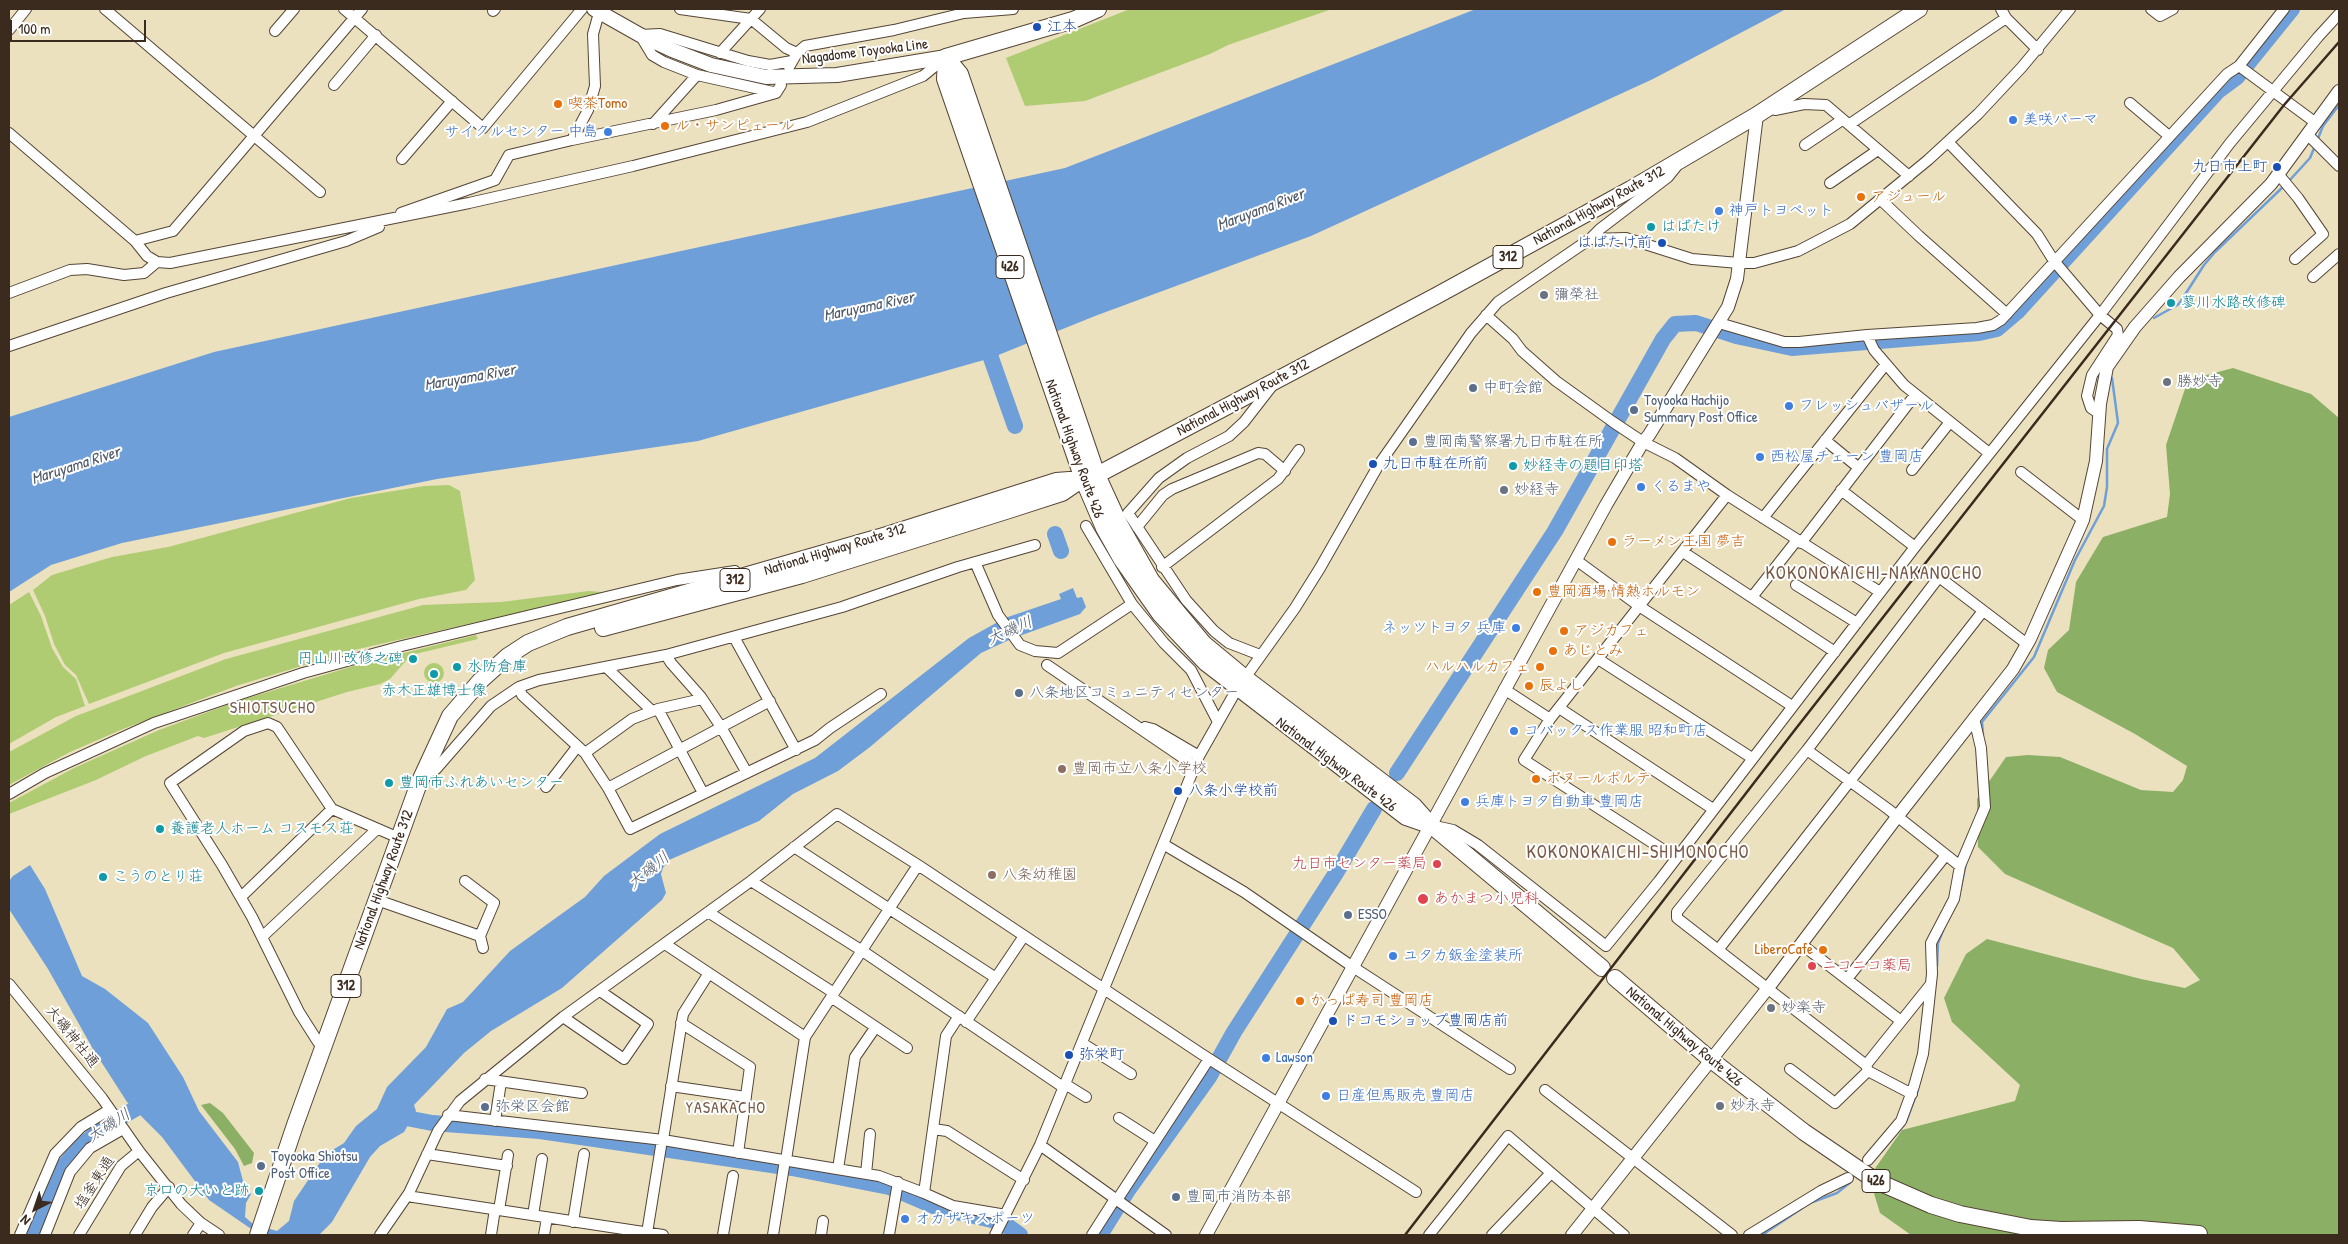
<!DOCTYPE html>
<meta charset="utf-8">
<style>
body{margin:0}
#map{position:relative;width:2348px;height:1244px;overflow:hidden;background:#ebe1bf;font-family:"Patrick Hand",sans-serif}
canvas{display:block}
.frame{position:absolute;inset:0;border:10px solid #3b2a1e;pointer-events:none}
.north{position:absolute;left:10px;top:1184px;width:50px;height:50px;-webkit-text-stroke:4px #fff;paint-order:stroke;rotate:221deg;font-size:14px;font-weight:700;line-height:20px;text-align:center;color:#3b2a1e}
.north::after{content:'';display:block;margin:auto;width:18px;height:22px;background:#3b2a1e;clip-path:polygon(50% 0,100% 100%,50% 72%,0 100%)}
.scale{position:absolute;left:10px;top:20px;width:136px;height:22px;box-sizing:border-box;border:2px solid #3b2a1e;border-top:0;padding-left:6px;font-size:15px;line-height:18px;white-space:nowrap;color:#3b2a1e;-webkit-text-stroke:4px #fff;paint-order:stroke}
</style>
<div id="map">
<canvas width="2348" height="1244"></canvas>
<div class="frame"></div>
<div class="north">N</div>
<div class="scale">100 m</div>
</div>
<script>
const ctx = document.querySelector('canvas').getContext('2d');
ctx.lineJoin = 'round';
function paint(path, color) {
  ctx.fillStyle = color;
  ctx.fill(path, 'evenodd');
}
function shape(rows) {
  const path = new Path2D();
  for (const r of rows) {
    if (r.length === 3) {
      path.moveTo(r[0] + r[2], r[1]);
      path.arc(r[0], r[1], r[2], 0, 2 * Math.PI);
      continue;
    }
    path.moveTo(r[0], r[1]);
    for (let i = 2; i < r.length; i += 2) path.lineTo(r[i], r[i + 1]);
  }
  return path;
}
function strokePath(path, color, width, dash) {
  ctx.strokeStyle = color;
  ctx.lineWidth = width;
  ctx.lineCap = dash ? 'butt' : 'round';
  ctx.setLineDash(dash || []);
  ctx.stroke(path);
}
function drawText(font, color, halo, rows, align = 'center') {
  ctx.font = font + ' "Patrick Hand","Klee One",sans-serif';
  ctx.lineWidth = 4;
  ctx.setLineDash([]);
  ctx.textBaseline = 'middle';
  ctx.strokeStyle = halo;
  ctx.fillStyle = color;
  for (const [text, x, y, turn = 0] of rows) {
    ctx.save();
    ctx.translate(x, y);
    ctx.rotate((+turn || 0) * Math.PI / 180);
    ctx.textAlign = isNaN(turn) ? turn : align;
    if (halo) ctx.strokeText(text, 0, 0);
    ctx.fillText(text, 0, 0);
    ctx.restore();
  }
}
paint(shape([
 [1130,9,1332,9,1228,45,1210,54,1085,101,1025,106,1006,58],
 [449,485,460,491,475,580,466,590,419,599,224,653,89,704,76,675,65,665,54,644,45,616,33,590,52,575,112,557,168,547,351,498,424,486],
 [589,591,602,592,600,594,354,650,236,686,123,729,70,752,9,785,9,752,76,716,226,659,423,605,501,602],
 [29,592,41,616,52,648,63,667,76,679,85,706,56,717,9,744,9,605],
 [476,635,478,639,411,655,390,679,380,684,347,692,204,738,198,736,146,756,96,780,9,814,9,803,74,768,159,730,238,701,360,664],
 [434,673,10]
]), '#afcc73');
paint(shape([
 [2233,368,2311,394,2339,418,2339,1235,1911,1235,1880,1213,1869,1177,1902,1130,2015,1101,2020,1085,1952,1022,1944,998,1966,954,1987,939,2141,979,2185,988,2200,980,2173,948,2005,874,1978,847,1977,799,2006,757,2028,755,2060,757,2141,790,2173,792,2183,780,2187,766,2135,734,2057,692,2044,668,2048,650,2069,630,2076,582,2103,537,2167,517,2170,494,2166,445,2188,380],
 [210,1103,223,1113,254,1153,252,1163,244,1166,235,1149,201,1105]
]), '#8bb065');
paint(shape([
 [1476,9,1786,9,1653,79,1311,236,1095,316,991,358,698,441,437,479,122,543,51,565,9,592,9,417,214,352,1065,168],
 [1073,588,1077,598,1082,597,1086,607,1080,614,1011,639,981,653,870,747,838,771,793,794,759,821,669,860,663,868,661,874,666,893,662,900,562,988,491,1031,464,1053,414,1105,416,1111,404,1132,380,1146,370,1157,332,1222,319,1235,260,1235,209,1200,162,1137,127,1102,93,1049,48,969,9,909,9,881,13,876,30,865,45,889,82,976,105,989,148,1023,183,1077,199,1111,238,1162,243,1181,251,1194,246,1203,245,1217,253,1224,277,1231,289,1221,294,1201,321,1161,331,1151,344,1143,356,1126,377,1109,387,1087,426,1047,447,1009,463,1002,510,951,585,897,604,876,660,834,815,758,969,638,1005,618,1061,599,1059,594]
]), '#6f9fd8');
strokePath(shape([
 [2317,141,2323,126,2339,105],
 [2289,181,2310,158,2315,146],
 [2154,318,2179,304,2204,265,2215,252,2285,185],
 [1983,735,1982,722,2034,657,2075,560,2104,506,2107,487,2107,449,2118,423,2112,378],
 [1988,780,1989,804],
 [1958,901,1966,863],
 [1937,966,1938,943,1944,928],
 [1906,1122,1918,1090],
 [1882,1151,1901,1128],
 [1762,1235,1810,1203,1837,1193,1852,1181]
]), '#6f9fd8', 2.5);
strokePath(shape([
 [987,337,991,358,1015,426],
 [1055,534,1061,551],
 [1397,773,1555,531,1663,339,1675,324,1696,323,1736,336,1792,348,1979,333,1997,329,2017,312,2218,91,2237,77,2292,9],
 [391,1115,432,1123,540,1131,792,1168,889,1187,938,1208,992,1220,1009,1227,1020,1235],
 [34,1235,63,1167,82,1145,107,1125,142,1105,154,1112],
 [1100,1235,1128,1190,1209,1077,1234,1032,1336,873,1374,809]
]), '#6f9fd8', 16);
const minor = shape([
 [105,9,320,192],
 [344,9,483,128,582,9],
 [680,9,751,19,786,48,797,53],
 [2001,9,2006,18,2038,50],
 [2151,9,2160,16,2173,9],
 [493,11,495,9],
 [9,30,26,9],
 [275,31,294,9],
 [720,53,760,9],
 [2239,66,2316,123],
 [789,67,797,53,805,46,894,30,964,13,1013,9],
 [334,85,376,35],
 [773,92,697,75,664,62,652,55,640,35,660,34,748,61,770,65,792,61],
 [2130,103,2169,136],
 [1768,107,1775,110,1804,104,1826,105,1909,176],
 [653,124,697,75],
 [1850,124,2006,18],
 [9,133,135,241,147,256,157,262,170,263,469,203,633,166,807,122,923,76,945,58],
 [2308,135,2339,166],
 [572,140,588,110,595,86,593,34,599,13],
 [1948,142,2037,234,2054,261,2100,315,2117,329,2118,335,2092,375,2087,396,2091,408,2100,414],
 [1805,145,1842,120],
 [402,159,452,101],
 [2279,175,2298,198,2323,234,2295,259],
 [1830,183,1878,150],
 [1881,200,1919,236,2007,314],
 [401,213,495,180,509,155,572,140,716,110,776,93,781,85],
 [1590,239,1626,238,1692,259,1739,263,1754,263,1798,251,1850,224,1928,160,1978,114,2022,67,2070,9],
 [135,241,173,231,362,9],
 [2313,277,2339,254],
 [9,293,70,270,87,269,124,275,144,273,157,262],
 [1486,315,1513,339,1522,351,1556,381,1613,422,1643,442,1675,458,1727,495,1880,592],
 [1719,323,1784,342,1799,342,1867,335,1977,328,1993,325,2001,320,2227,74,2239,66,2284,9],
 [1867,335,1874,350,1904,385,1989,453],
 [9,346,166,293,346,241,379,227],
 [1825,440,1859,468],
 [1912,470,1950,422],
 [2021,472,2083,520],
 [1841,490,1915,547],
 [1763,518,1886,364],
 [1086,526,1132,604,1164,643,1191,670,1218,722],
 [1137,527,1163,495,1172,489,1258,453,1265,454,1285,471],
 [1801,543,1915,395],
 [1683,552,1835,652],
 [1576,560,1639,606,1792,706],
 [975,562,998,615,1020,645,1035,651,1058,653,1132,604],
 [1162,567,1278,479,1299,450],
 [1796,585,1857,623],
 [1752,597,1797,540],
 [734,637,796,750],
 [666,655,842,607,958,567,1035,545],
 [1260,655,1229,643,1214,631,1186,600,1128,513,1159,478,1187,458,1229,436,1244,422,1272,386],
 [1598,659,1752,758],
 [1047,665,1195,766],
 [606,667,652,711],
 [519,687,539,680,666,655,671,663,701,697,721,727,747,773],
 [1504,689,1550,719],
 [1559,708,1713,809],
 [658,709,703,793],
 [721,727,770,701],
 [1145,727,1153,729,1199,756],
 [1807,750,1888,809,1960,866],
 [585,753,632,719,658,709,702,699],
 [426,769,431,771,436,769,491,706,519,687,522,695,585,753,608,788,630,829,815,740,830,728,881,694],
 [546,787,577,747],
 [608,788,722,727],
 [9,794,45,773,154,723,303,673,402,646,677,580,735,571],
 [1435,826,1453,830,1478,845,1606,946,1659,881,1915,547,2100,315,2230,143,2318,37,2339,14],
 [1163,844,1244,892,1353,967,1510,1069],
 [794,847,996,978],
 [1676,858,1524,760,1550,719,1727,495],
 [918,865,1200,1053,1416,1192],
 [465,881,494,903,480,936,483,948],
 [751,881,861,950,1063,1087],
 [241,897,332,809],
 [377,900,480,936],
 [708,912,834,993],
 [262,937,376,830],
 [1801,944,1901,1021],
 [1718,950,1983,611],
 [1847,979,1946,855],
 [9,984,102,1098,139,1151,181,1204,201,1223,219,1235],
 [831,997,907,1048],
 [959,1016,946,1036,924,1193,953,1206,1006,1215],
 [563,1017,624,1059,648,1024,600,991],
 [966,1022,1024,936],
 [681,1023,750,1067,738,1153],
 [1082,1043,1131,1074],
 [324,1047,318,1042,299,1012,252,917,222,865,170,783,244,731,268,723,277,727,332,809,399,838],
 [1866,1065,1931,984],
 [1790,1069,1835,1103,1868,1071],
 [485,1079,582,1093],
 [1065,1084,1086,1097],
 [671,1086,746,1097],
 [1545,1090,1732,1235],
 [1912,1094,1868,1071,1866,1065,1677,918,1677,912,1807,750,1939,577,2027,644],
 [448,1115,663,1140,879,1176,924,1193],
 [1119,1118,1155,1141],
 [495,1121,501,1082],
 [933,1129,947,1131,1024,1180],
 [663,1140,683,1014,709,973],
 [1040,1145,1166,1235],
 [427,1154,507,1166],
 [786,1160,805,1037],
 [1868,1160,1901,1121,1914,1086,1923,1054,1928,1011,1932,974,1931,943,1954,899,1960,866,1985,807,1981,748,1974,718],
 [838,1169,855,1057,875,1028],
 [866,1174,870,1134],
 [407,1196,663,1235],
 [1117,1200,1209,1059],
 [499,1210,508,1155],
 [533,1215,542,1159],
 [573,1222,584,1154],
 [647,1233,662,1140],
 [20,1235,55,1154,81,1127,109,1110],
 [45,1235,70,1172,90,1148,123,1129],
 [79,1235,121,1166,139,1151],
 [135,1235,152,1207,169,1187],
 [193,1235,201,1223],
 [380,1235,409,1193,438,1131,460,1101,563,1017,751,881,837,814,918,865,805,1037,665,944],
 [491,1235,495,1209],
 [544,1235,547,1218],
 [723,1235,733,1176],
 [773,1235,785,1160],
 [821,1235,823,1221],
 [889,1235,898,1182],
 [995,1235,1040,1145,1199,756,1237,689,1295,608,1320,568,1378,466,1471,333,1498,302,1590,239,1600,229,1668,177,1676,167],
 [1092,1235,1115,1199],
 [1429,1235,1508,1136,1624,1235],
 [1492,1235,1551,1173],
 [1749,1235,1821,1191,1848,1178]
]);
const tertiary = shape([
 [1206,1235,1606,505,1643,442,1649,435,1728,307,1737,279,1757,115],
 [1572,1235,1768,988,1897,817,2013,669,2030,639,2083,520,2096,461,2100,404,2107,367,2135,327,2179,277,2271,184,2339,91]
]);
const secondary = shape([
 [594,9,640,35,672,50,711,65,766,77,837,75,946,57]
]);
const trunk = shape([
 [946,57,960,74,1097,475,1120,525,1151,580,1204,644,1245,678,1414,806,1431,825,1602,968],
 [946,57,945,79,1083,479,1104,528,1122,560,1160,614,1206,663,1406,817,1429,825],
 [946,57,1073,20,1098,9],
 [603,628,802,575,1009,510,1062,493,1081,480],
 [1615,978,1710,1059,1804,1132,1876,1181,1931,1205,1960,1214,2031,1228,2061,1230,2139,1229,2199,1234],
 [258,1235,295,1125,419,783,450,716,480,681,508,656,528,643,567,627,880,537,1056,481,1083,479,1097,475,1436,296,1631,189,1757,115,1919,9]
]);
strokePath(minor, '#554536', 12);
strokePath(tertiary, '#554536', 14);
strokePath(secondary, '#554536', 16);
strokePath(trunk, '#554536', 18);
strokePath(minor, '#fff', 10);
strokePath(tertiary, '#fff', 12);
strokePath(secondary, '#fff', 14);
strokePath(trunk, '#fff', 16);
strokePath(shape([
 [1405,1235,1794,731,2284,105,2339,42]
]), '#3b2a1e', 2.5);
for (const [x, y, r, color] of [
 [1037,27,5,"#1a4fb4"],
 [558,104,5,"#e8710a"],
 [2013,120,5,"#3f7fe0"],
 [665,126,5,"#e8710a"],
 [608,132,5,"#3f7fe0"],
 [2277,167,5,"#1a4fb4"],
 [1861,197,5,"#e8710a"],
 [1719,211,5,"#3f7fe0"],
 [1651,227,5,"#0f9aa8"],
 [1662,243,5,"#1a4fb4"],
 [1544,295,5,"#6b7280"],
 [2171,303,5,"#0f9aa8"],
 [2167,382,5,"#6b7280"],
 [1473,388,5,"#5c6f8a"],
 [1789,406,5,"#3f7fe0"],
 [1634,410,5,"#5c6f8a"],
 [1413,442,5,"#5c6f8a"],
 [1760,457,5,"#3f7fe0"],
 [1373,464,5,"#1a4fb4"],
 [1513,466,5,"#0f9aa8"],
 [1641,487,5,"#3f7fe0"],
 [1504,490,5,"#6b7280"],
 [1612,542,5,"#e8710a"],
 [1537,592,5,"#e8710a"],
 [1516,628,5,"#3f7fe0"],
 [1564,631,5,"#e8710a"],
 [1553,651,5,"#e8710a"],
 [413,659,5,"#0f9aa8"],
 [457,667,5,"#0f9aa8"],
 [1540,667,5,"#e8710a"],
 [434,674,5,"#0f9aa8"],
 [1529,686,5,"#e8710a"],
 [1019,693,5,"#5c6f8a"],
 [1514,731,5,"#3f7fe0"],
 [1062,769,5,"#8d6e63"],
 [1536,779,5,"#e8710a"],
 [389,783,5,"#0f9aa8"],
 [1178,791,5,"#1a4fb4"],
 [1465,802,5,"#3f7fe0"],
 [160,829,5,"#0f9aa8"],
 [1437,864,5,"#e0444e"],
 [992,875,5,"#8d6e63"],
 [103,877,5,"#0f9aa8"],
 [1423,899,6,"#e0444e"],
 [1348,915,5,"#5c6f8a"],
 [1823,950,5,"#e8710a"],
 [1393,956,5,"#3f7fe0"],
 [1812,966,5,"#e0444e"],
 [1300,1001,5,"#e8710a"],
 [1771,1008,5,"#6b7280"],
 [1333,1021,5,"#1a4fb4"],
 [1069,1055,5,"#1a4fb4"],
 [1266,1058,5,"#3f7fe0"],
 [1326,1096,5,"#3f7fe0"],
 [1720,1106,5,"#6b7280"],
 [485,1107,5,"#5c6f8a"],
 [261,1166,5,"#5c6f8a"],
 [259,1191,5,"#0f9aa8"],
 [1176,1197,5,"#5c6f8a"],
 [905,1219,5,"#3f7fe0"]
]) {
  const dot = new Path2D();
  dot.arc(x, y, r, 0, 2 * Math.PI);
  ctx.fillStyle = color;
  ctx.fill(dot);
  strokePath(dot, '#fff', 2);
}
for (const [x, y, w] of [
 [1508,257,30],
 [1010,267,28],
 [735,580,30],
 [346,986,30],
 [1876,1181,28]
]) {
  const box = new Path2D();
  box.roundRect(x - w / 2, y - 11.5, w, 23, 4);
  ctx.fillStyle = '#fff';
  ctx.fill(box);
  strokePath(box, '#3b2a1e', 1);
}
drawText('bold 14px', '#3b2a1e', null, [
 ["312",1508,257],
 ["426",1010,267],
 ["312",735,580],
 ["312",346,986],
 ["426",1876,1181]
]);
drawText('15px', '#164399', '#fff', [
 ["江本",1047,27],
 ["九日市上町",2267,167,"right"],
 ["はばたけ前",1652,243,"right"],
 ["九日市駐在所前",1383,464],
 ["八条小学校前",1188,791],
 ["ドコモショップ豊岡店前",1343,1021],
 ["弥栄町",1079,1055]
], 'left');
drawText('15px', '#3b2a1e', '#fff', [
 ["Nagadome Toyooka Line",865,52,-7],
 ["National Highway Route 312",1599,206,-29],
 ["National Highway Route 312",1243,398,-28],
 ["National Highway Route 426",1074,449,70],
 ["National Highway Route 312",835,550,-17],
 ["National Highway Route 426",1336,765,37],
 ["National Highway Route 312",384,880,-70],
 ["大磯神社通",72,1037,51],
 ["National Highway Route 426",1684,1037,40],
 ["塩釜東通",95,1183,-57]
]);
drawText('15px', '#c56008', '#fff', [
 ["喫茶Tomo",568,104],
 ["ル・サンピェール",675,126],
 ["アジュール",1871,197],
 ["ラーメン王国 夢吉",1622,542],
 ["豊岡酒場 情熱ホルモン",1547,592],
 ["アジカフェ",1574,631],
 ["あじとみ",1563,651],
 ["ハルハルカフェ",1530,667,"right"],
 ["辰よし",1539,686],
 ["ボヌールポルテ",1546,779],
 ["LiberoCafe",1813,950,"right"],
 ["かっぱ寿司 豊岡店",1310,1001]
], 'left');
drawText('15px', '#366cbe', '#fff', [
 ["美咲パーマ",2023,120],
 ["サイクルセンター 中島",598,132,"right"],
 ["神戸トヨペット",1729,211],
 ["フレッシュバザール",1799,406],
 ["西松屋チェーン 豊岡店",1770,457],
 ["くるまや",1651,487],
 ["ネッツトヨタ 兵庫",1506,628,"right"],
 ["コバックス作業服 昭和町店",1524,731],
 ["兵庫トヨタ自動車 豊岡店",1475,802],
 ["ユタカ鈑金塗装所",1403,956],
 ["Lawson",1276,1058],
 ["日産但馬販売 豊岡店",1336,1096],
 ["オカザキスポーツ",915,1219]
], 'left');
drawText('15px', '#0d838f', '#fff', [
 ["はばたけ",1661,227],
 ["蓼川水路改修碑",2181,303],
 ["妙経寺の題目印塔",1523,466],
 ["円山川改修之碑",403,659,"right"],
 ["水防倉庫",467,667],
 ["赤木正雄博士像",434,691,"center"],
 ["豊岡市ふれあいセンター",399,783],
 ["養護老人ホーム コスモス荘",170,829],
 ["こうのとり荘",113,877],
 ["京口の大いと跡",249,1191,"right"]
], 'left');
drawText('15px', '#5b616d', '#fff', [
 ["彌榮社",1554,295],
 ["勝妙寺",2177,382],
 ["妙経寺",1514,490],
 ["妙楽寺",1781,1008],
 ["妙永寺",1730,1106]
], 'left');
drawText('15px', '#4e5e75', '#fff', [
 ["中町会館",1483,388],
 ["Toyooka Hachijo",1644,401],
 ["Summary Post Office",1644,418],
 ["豊岡南警察署九日市駐在所",1423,442],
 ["八条地区コミュニティセンター",1029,693],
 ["ESSO",1358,915],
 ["弥栄区会館",495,1107],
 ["Toyooka Shiotsu",271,1157],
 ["Post Office",271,1174],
 ["豊岡市消防本部",1186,1197]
], 'left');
drawText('15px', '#785e54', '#fff', [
 ["豊岡市立八条小学校",1072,769],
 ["八条幼稚園",1002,875]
], 'left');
drawText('15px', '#be3a42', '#fff', [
 ["九日市センター薬局",1427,864,"right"],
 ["あかまつ小児科",1434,899],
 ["ニコニコ薬局",1822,966]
], 'left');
drawText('italic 16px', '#505968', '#fff', [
 ["Maruyama River",1261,210,-21],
 ["Maruyama River",869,307,-12],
 ["Maruyama River",470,378,-10],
 ["Maruyama River",76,466,-18],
 ["大磯川",1010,631,-24],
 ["大磯川",649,871,-39],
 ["大磯川",109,1126,-33]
]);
ctx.letterSpacing = '1px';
drawText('16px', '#785846', '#fff', [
 ["SHIOTSUCHO",273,709],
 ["YASAKACHO",726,1109]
]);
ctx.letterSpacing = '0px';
ctx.letterSpacing = '1px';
drawText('18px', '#785846', '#fff', [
 ["KOKONOKAICHI-NAKANOCHO",1874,574],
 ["KOKONOKAICHI-SHIMONOCHO",1638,853]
]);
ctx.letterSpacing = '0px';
</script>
